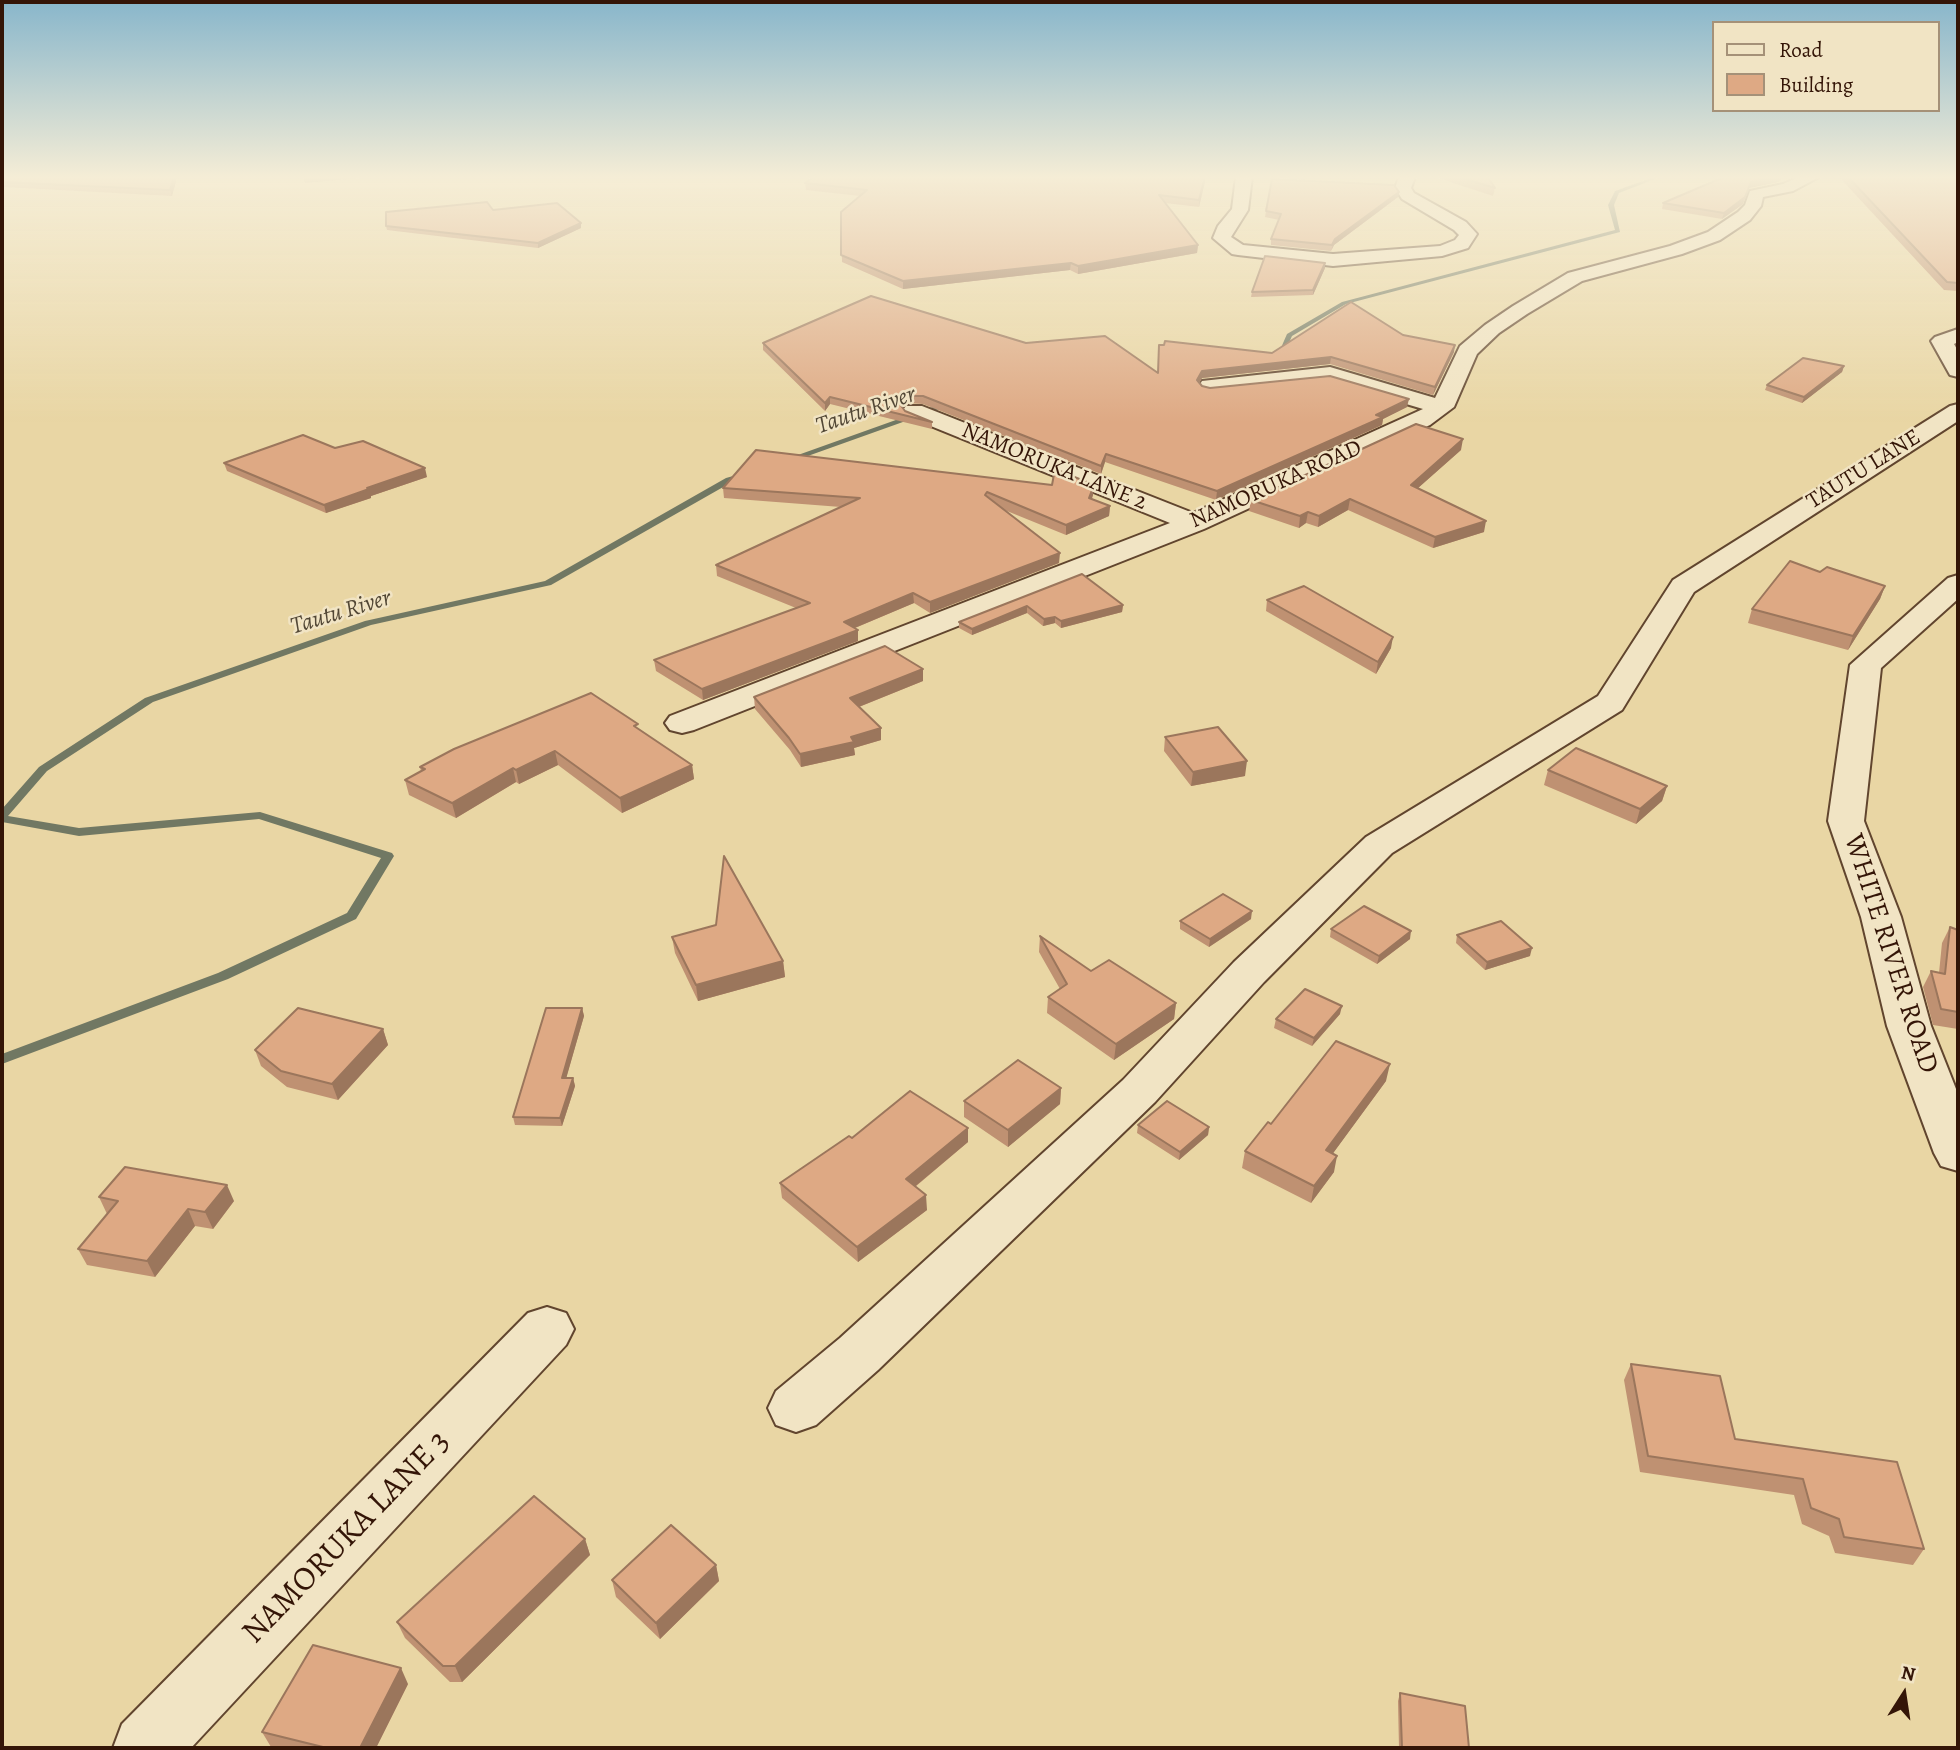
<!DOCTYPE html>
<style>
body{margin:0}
#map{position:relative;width:1960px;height:1750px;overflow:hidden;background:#e9d6a4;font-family:Alegreya,serif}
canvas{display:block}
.frame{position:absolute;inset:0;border:4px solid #341507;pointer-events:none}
.legend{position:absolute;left:1712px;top:21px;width:228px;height:91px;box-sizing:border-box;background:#f1e4c4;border:2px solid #a59178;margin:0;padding:9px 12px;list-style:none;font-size:21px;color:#341507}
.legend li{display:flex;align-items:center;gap:14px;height:35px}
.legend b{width:35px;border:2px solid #a59178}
.north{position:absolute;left:1869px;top:1659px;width:70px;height:70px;-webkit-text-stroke:5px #f1e4c4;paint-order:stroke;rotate:12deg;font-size:19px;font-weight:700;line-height:28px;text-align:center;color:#341507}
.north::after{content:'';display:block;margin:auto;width:24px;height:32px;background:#341507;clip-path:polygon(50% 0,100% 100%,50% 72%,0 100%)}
</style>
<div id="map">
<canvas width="1960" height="1750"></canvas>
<div class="frame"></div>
<ul class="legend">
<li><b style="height:9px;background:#f1e4c4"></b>Road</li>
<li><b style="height:19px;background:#dea984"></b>Building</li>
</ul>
<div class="north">N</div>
</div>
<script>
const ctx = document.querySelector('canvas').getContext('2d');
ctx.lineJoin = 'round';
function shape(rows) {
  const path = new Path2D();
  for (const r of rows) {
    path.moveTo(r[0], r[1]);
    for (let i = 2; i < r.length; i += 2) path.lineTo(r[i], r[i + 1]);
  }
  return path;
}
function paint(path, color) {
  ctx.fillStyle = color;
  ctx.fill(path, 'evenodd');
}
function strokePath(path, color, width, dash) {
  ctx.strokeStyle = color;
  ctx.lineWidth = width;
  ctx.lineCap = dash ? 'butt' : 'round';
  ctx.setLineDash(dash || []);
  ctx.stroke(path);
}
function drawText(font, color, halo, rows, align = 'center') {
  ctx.font = font + ' Alegreya,serif';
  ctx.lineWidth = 5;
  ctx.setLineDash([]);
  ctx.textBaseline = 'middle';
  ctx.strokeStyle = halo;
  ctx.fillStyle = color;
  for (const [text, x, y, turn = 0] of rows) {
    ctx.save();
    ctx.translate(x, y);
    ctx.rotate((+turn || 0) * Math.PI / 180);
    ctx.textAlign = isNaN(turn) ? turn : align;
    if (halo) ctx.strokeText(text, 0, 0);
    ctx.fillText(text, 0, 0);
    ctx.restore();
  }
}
paint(shape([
 [1654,177,1660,177,1619,193,1614,205,1620,232,1346,304,1292,336,1282,358,1277,357,1287,334,1342,302,1615,230,1608,205,1615,191,1654,177],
 [949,401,956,403,791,462,784,460,949,401],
 [744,473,748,475,747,477,732,482,551,585,371,625,153,702,47,771,8,816,79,828,260,812,392,853,394,856,356,919,228,979,2,1064,2,1054,218,973,347,913,381,858,259,819,79,836,2,822,2,809,39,767,145,698,365,621,545,581,726,478,744,473]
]), '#717863');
const street = shape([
 [1236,177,1252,177,1248,210,1231,237,1243,245,1333,254,1440,246,1455,240,1459,235,1454,230,1402,199,1395,188,1399,177,1415,177,1411,188,1414,193,1466,222,1477,234,1468,248,1442,256,1333,266,1238,255,1232,254,1213,238,1218,226,1232,209,1236,177],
 [1799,177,1819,177,1793,191,1763,197,1761,206,1750,220,1720,240,1682,254,1582,281,1527,314,1499,333,1477,354,1454,407,1430,425,1204,529,694,730,682,733,670,730,665,723,670,716,1170,523,906,416,902,411,906,406,922,406,1193,513,1423,409,1329,381,1210,393,1202,391,1199,386,1202,381,1330,367,1435,398,1460,346,1485,325,1513,306,1568,273,1670,246,1708,232,1738,212,1745,205,1750,191,1783,184,1799,177],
 [1958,329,1958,342,1954,344,1958,351,1958,377,1950,375,1931,341,1935,337,1958,329],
 [1958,404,1958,421,1694,592,1622,710,1392,853,1264,982,1155,1102,878,1370,816,1425,796,1432,776,1425,768,1408,776,1391,840,1338,1123,1080,1234,962,1366,837,1598,696,1673,580,1950,406,1958,404],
 [1958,575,1958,599,1881,668,1864,821,1901,917,1931,1026,1958,1094,1958,1171,1941,1166,1934,1153,1887,1026,1861,917,1828,821,1850,665,1948,578,1958,575],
 [547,1307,566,1313,574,1329,566,1345,191,1748,113,1748,122,1724,528,1313,547,1307]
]);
strokePath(street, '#61452e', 4);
paint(street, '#f1e4c4');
paint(shape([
 [2,177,177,177,172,196,2,187],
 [813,177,1206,177,1199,207,1165,203,1198,245,1197,253,1078,274,1070,270,903,289,842,262,841,212,860,196,806,190,805,183],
 [1435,177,1488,177,1495,188,1493,196],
 [1724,177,1785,177,1778,182,1749,188,1743,204,1722,219,1662,209,1663,203],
 [1839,177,1954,177,1958,178,1958,291,1944,290],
 [1399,192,1398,197,1334,245,1331,251,1271,245,1271,239,1279,220,1265,217,1266,211],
 [493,210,581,228,538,248,387,230,386,226],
 [1325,268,1313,295,1251,297,1252,292],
 [1403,335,1454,352,1433,395,1330,364,1202,378,1199,383,1202,386,1210,388,1407,407,1383,419,1382,425,1216,500,1105,462,1101,474,923,404,906,403,902,408,905,411,932,422,932,429,830,404,825,411,763,350,763,343,1026,343,1158,372,1272,353],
 [1844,366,1842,372,1802,403,1765,390,1767,385],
 [335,448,427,477,371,496,371,498,326,513,227,471,224,463],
 [1461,450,1418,488,1484,532,1433,548,1348,510,1318,527,1306,523,1299,528,1249,511,1251,500],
 [1052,485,1094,485,1093,495,1092,499,1110,506,1109,516,1066,535,1002,509,1059,563,930,613,914,603,855,628,858,641,703,700,656,671,654,660,796,608,717,576,716,565,841,507,724,498,723,488],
 [1820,572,1885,586,1880,599,1848,650,1748,623,1752,609],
 [1082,574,1123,605,1122,612,1061,628,1055,623,1043,626,1027,613,972,635,959,628,959,622],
 [1267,600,1391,648,1376,674,1266,611],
 [923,681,859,707,881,740,854,748,855,755,801,767,790,750,755,709,754,697],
 [639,729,692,765,694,779,622,813,558,765,519,784,516,782,456,818,409,795,405,780,421,771,420,767],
 [1165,737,1245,776,1191,786,1164,751],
 [1548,770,1667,786,1662,801,1636,824,1544,785],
 [1251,919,1209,947,1180,929,1180,921],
 [1950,927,1958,930,1958,1029,1933,1025,1923,987,1931,971,1939,973,1942,943],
 [1331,929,1410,939,1377,964,1330,937],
 [1457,935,1530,956,1485,970,1456,943],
 [1040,936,1091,971,1176,1003,1174,1019,1114,1060,1047,1013,1048,997,1060,989,1039,952],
 [672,937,783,961,785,977,698,1001,675,953],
 [582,1008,584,1016,566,1078,573,1078,575,1086,562,1126,515,1125,513,1117],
 [1340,1014,1312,1046,1274,1028,1276,1019],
 [383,1029,388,1045,338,1100,287,1087,261,1066,255,1050],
 [1386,1081,1333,1153,1334,1172,1311,1203,1242,1168,1245,1151,1271,1124],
 [1061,1088,1060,1104,1008,1147,964,1117,964,1101],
 [1138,1125,1209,1127,1208,1135,1179,1160,1137,1133],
 [852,1138,968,1142,915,1187,927,1210,858,1262,782,1198,780,1183],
 [99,1197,234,1201,213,1229,195,1226,155,1277,87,1265,78,1249,107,1214],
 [1631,1364,1735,1439,1924,1549,1913,1565,1835,1553,1829,1536,1802,1524,1794,1495,1640,1472,1624,1380],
 [585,1539,590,1555,462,1682,450,1682,405,1638,397,1622],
 [716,1565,719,1581,660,1639,616,1597,612,1580],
 [408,1684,376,1748,275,1748,271,1747,262,1732],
 [1400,1693,1469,1748,1399,1748,1398,1701]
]), '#bf9172');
paint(shape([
 [174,177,177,177,172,196,170,190],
 [303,177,373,177,305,183],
 [1205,177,1206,177,1199,207,1199,200],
 [1776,177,1785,177,1778,182,1749,188,1743,204,1722,219,1724,213,1751,182],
 [1399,192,1398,197,1334,245,1331,251,1335,239],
 [581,223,581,228,538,248,538,243],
 [1198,245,1197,253,1078,274,1078,266],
 [1071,263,1070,270,903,289,903,281],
 [1325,263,1325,268,1313,295,1313,290],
 [1455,345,1454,352,1433,395,1435,387],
 [1331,357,1330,364,1202,378,1197,387,1197,380,1202,371],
 [1844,366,1842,372,1802,403,1804,397],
 [906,396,906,403,899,411,899,403],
 [830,397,830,404,825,411,825,403],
 [1409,399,1407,407,1383,419,1382,425,1216,500,1217,491],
 [1463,439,1461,450,1409,496,1411,485],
 [1106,454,1105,462,1101,474,1101,466],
 [425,468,427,477,371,496,371,498,326,513,324,505,367,488],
 [1094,485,1093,495,1088,508,1089,498],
 [1350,499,1348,510,1318,527,1319,516],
 [1110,506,1109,516,1066,535,1066,525],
 [1308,512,1306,523,1299,528,1300,516],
 [1486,521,1484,532,1433,548,1435,537],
 [1060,553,1059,563,930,613,930,602],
 [1885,586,1880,599,1848,650,1853,636],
 [913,593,914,603,845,632,844,622],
 [1123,605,1122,612,1061,628,1061,621],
 [1027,606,1027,613,972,635,972,629],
 [1055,617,1055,623,1043,626,1044,619],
 [858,630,858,641,703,700,702,689],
 [1393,637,1391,648,1376,674,1378,662],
 [923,669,923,681,851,710,850,698],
 [881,728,881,740,854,748,855,755,801,767,800,754],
 [555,751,558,765,519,784,516,770],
 [1247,761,1245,776,1191,786,1193,772],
 [692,765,694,779,622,813,620,798],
 [513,768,516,782,456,818,452,803],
 [1667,786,1662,801,1636,824,1640,809],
 [1252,911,1251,919,1209,947,1210,939],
 [1411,931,1410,939,1377,964,1379,956],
 [1532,948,1530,956,1485,970,1487,962],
 [783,961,785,977,698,1001,696,985],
 [1176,1003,1174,1019,1114,1060,1116,1044],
 [1342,1006,1340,1014,1312,1046,1314,1038],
 [582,1008,584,1016,564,1086,562,1078],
 [383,1029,388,1045,338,1100,332,1084],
 [1390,1064,1386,1081,1323,1167,1326,1150],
 [573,1078,575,1086,562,1126,560,1118],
 [1061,1088,1060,1104,1008,1147,1008,1130],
 [1209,1127,1208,1135,1179,1160,1180,1152],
 [968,1128,968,1142,906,1194,906,1179],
 [1337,1156,1334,1172,1311,1203,1314,1186],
 [227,1185,234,1201,213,1229,205,1212],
 [926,1195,927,1210,858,1262,857,1247],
 [188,1209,195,1226,155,1277,147,1261],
 [585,1539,590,1555,462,1682,455,1666],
 [716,1565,719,1581,660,1639,656,1623],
 [401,1668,408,1684,376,1748,360,1748]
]), '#9b765c');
const building = shape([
 [2,177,174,177,170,190,2,182,2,177],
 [813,177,1205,177,1199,200,1159,195,1198,245,1078,266,1071,263,903,281,841,255,841,212,867,190,805,183,813,177],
 [1459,177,1488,177,1495,188,1459,177],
 [1724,177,1776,177,1751,182,1745,197,1724,213,1663,203,1724,177],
 [1848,177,1954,177,1958,178,1958,283,1947,282,1848,177],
 [1272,179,1394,185,1399,192,1335,239,1332,245,1271,239,1281,214,1266,211,1272,179],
 [487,202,493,210,557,203,581,223,538,243,386,226,386,212,487,202],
 [1265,256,1325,263,1313,290,1252,292,1265,256],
 [871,296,1026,343,1105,336,1158,373,1159,345,1164,345,1165,341,1272,353,1351,302,1403,335,1455,345,1435,387,1331,357,1202,371,1197,380,1202,386,1210,388,1330,376,1409,399,1376,415,1383,417,1217,491,1106,454,1101,466,923,396,906,396,899,403,905,411,932,422,830,397,825,403,763,343,871,296],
 [1803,358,1844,366,1804,397,1767,385,1803,358],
 [1416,424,1463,439,1411,485,1486,521,1435,537,1350,499,1319,516,1308,512,1300,516,1251,500,1416,424],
 [303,435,335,448,363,441,425,468,367,488,369,489,324,505,224,463,303,435],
 [756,450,1052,485,1055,469,1094,485,1089,498,1110,506,1066,525,987,492,985,495,1060,553,930,602,913,593,844,622,858,630,702,689,654,660,810,603,716,565,860,498,723,488,756,450],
 [1790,561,1820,572,1827,567,1885,586,1853,636,1752,609,1790,561],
 [1082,574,1123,605,1061,621,1055,617,1044,619,1027,606,972,629,959,622,1082,574],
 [1304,586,1393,637,1378,662,1267,600,1304,586],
 [885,646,923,669,850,698,881,728,851,737,854,742,800,754,789,738,754,697,885,646],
 [591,693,638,724,634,726,692,765,620,798,555,751,516,770,513,768,452,803,405,780,425,769,420,767,454,749,591,693],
 [1218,727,1247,761,1193,772,1165,737,1218,727],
 [1576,748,1667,786,1640,809,1548,770,1576,748],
 [724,856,783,961,696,985,672,937,716,925,724,856],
 [1223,894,1252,911,1210,939,1180,921,1223,894],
 [1364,906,1411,931,1379,956,1331,929,1364,906],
 [1501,921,1532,948,1487,962,1457,935,1501,921],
 [1950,927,1958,930,1958,1012,1941,1009,1931,971,1945,974,1950,927],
 [1040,936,1091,971,1109,960,1176,1003,1116,1044,1048,997,1067,984,1040,936],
 [1305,989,1342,1006,1314,1038,1276,1019,1305,989],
 [298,1008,383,1029,332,1084,281,1071,255,1050,298,1008],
 [546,1008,582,1008,562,1078,573,1078,560,1118,513,1117,546,1008],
 [1336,1041,1390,1064,1326,1150,1337,1156,1314,1186,1245,1151,1268,1122,1271,1124,1336,1041],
 [1018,1060,1061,1088,1008,1130,964,1101,1018,1060],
 [910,1091,968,1128,906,1179,926,1195,857,1247,780,1183,849,1136,852,1138,910,1091],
 [1167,1101,1209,1127,1180,1152,1138,1125,1167,1101],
 [125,1167,227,1185,205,1212,188,1209,147,1261,78,1249,118,1201,99,1197,125,1167],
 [1631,1364,1720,1376,1735,1439,1897,1462,1924,1549,1844,1537,1839,1519,1811,1508,1803,1479,1648,1456,1631,1364],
 [534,1496,585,1539,455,1666,443,1666,397,1622,534,1496],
 [671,1525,716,1565,656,1623,612,1580,671,1525],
 [313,1645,401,1668,360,1748,327,1748,262,1732,313,1645],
 [1400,1693,1465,1706,1469,1748,1402,1748,1400,1693]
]);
paint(building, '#dea984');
strokePath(building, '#9b765c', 2);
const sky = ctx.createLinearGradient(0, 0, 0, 422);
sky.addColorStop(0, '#88b6cb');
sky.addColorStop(0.42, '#f5edd6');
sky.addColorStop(1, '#f5edd600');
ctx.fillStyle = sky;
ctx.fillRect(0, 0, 1960, 422);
drawText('23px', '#341507', '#f1e4c4', [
 ["NAMORUKA LANE 2",1054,467,22],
 ["TAUTU LANE",1864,470,-32],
 ["NAMORUKA ROAD",1276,485,-24]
]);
drawText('italic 24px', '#524735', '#f1e4c4', [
 ["Tautu River",866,411,-19],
 ["Tautu River",341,613,-17]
]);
drawText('28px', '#341507', '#f1e4c4', [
 ["WHITE RIVER ROAD",1890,954,72]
]);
drawText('33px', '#341507', '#f1e4c4', [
 ["NAMORUKA LANE 3",347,1538,-46]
]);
</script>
